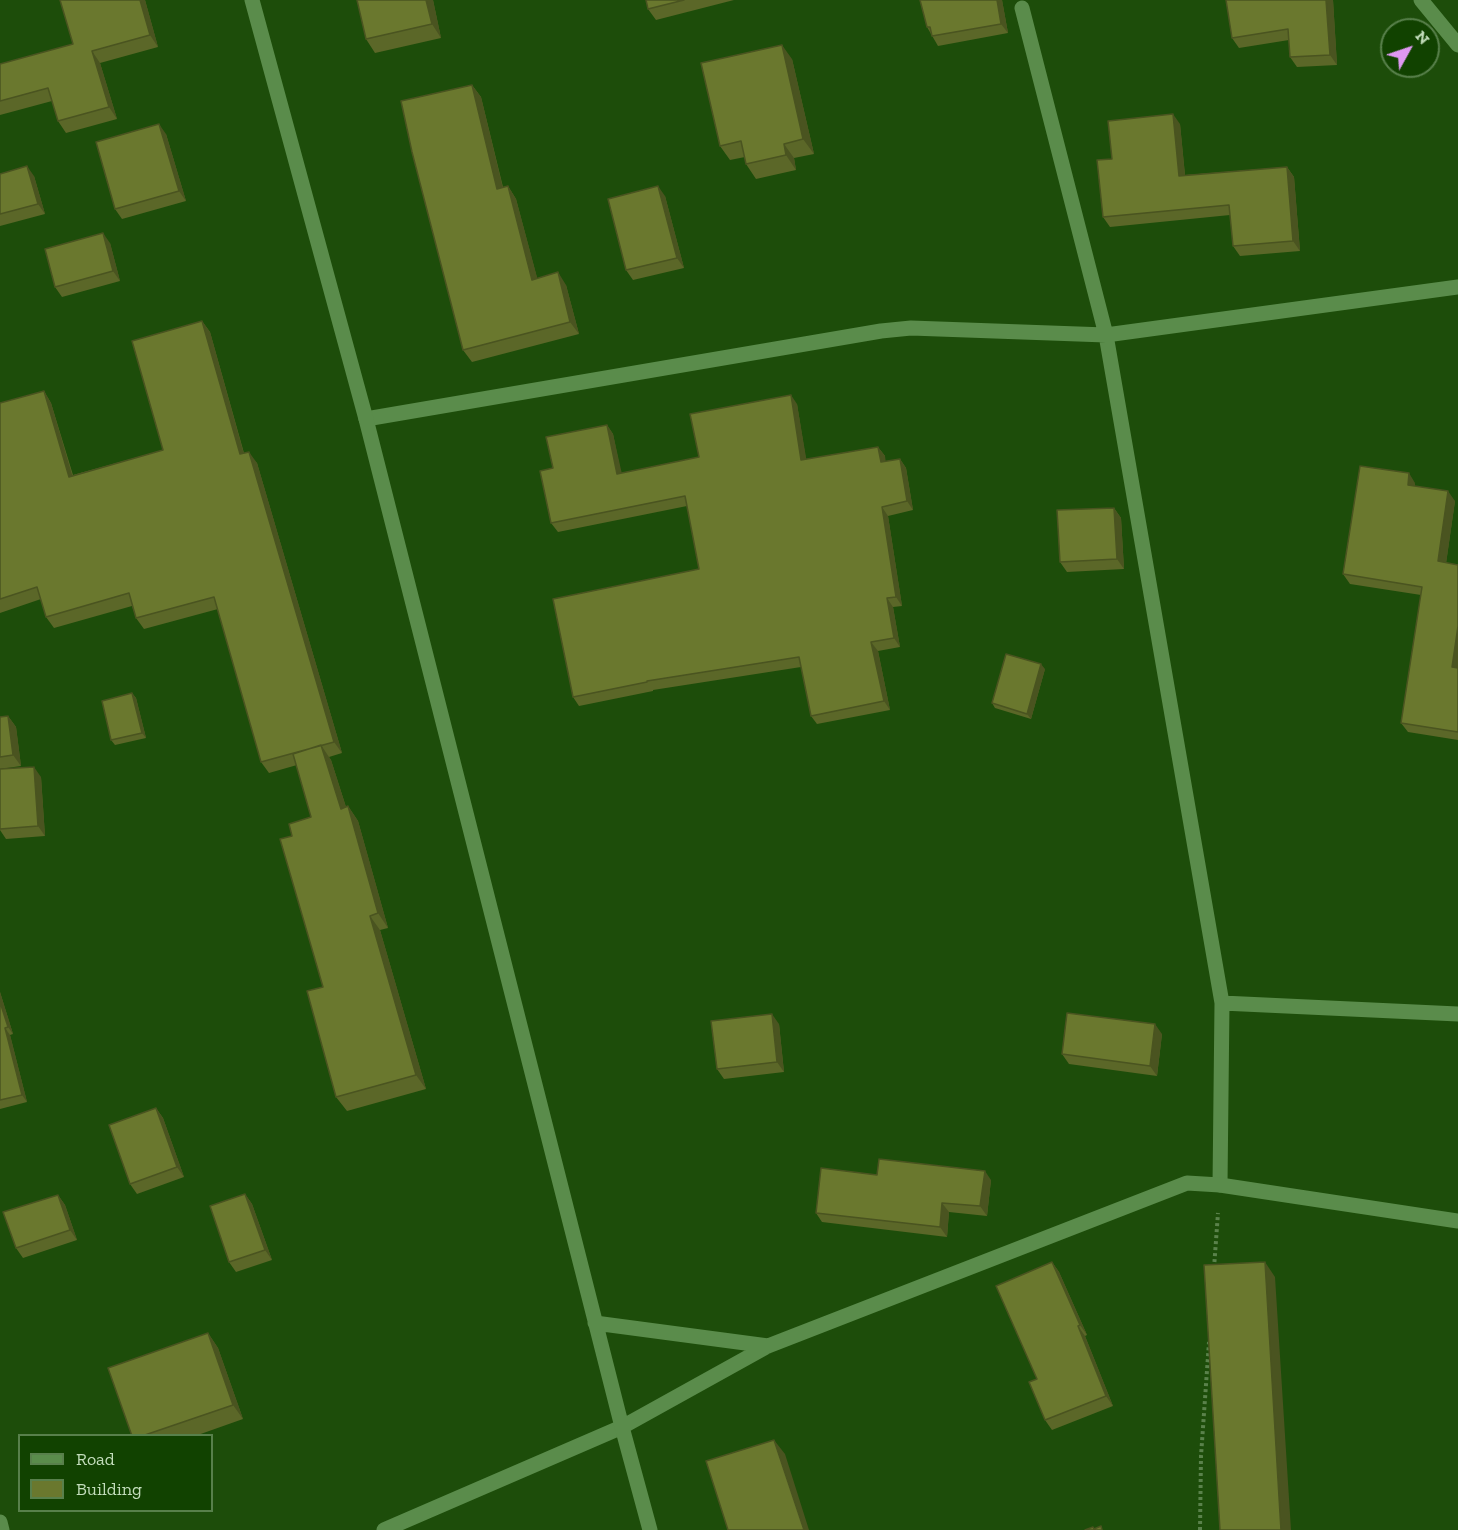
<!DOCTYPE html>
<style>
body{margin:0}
#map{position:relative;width:1458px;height:1530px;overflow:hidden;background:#1d4d0a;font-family:"Zilla Slab",serif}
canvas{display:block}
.legend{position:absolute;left:18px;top:1434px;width:195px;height:78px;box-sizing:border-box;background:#114200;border:2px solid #58804b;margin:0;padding:8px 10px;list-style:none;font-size:18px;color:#c3ddbb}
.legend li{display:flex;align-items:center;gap:12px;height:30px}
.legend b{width:30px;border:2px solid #58804b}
.north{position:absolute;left:1380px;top:18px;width:60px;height:60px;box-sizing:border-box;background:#114200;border:2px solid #58804b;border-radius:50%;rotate:50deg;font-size:16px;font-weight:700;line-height:24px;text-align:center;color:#c3ddbb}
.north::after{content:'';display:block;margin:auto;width:21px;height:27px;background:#df98f2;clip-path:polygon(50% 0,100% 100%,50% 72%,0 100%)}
</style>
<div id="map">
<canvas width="1458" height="1530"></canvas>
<ul class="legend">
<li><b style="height:8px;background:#5a8c4b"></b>Road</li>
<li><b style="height:16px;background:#6a782e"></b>Building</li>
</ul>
<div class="north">N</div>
</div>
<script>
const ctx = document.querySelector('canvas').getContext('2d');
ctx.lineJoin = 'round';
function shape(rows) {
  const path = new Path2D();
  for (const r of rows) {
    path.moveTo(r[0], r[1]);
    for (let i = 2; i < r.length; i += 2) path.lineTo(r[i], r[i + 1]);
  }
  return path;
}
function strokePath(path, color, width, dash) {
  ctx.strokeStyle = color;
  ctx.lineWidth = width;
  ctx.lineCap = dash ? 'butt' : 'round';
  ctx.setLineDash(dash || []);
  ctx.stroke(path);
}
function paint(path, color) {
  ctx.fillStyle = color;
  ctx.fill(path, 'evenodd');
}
strokePath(shape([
 [1214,1268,1218,1213],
 [1200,1530,1201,1456,1209,1342]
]), '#5a824b', 4, [3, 3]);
strokePath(shape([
 [1421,0,1458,45],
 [1022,8,1106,335,1222,1003,1220,1185],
 [366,419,881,331,911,328,1106,335,1458,287],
 [1222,1003,1458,1014],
 [0,1522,2,1530],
 [384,1530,622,1427]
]), '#5a8c4b', 15);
strokePath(shape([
 [252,0,366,419,622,1427,650,1530],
 [595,1323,768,1346],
 [622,1427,768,1346,1187,1183,1220,1185,1458,1221]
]), '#5a8c4b', 15);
paint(shape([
 [60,0,145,0,158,47,100,63,117,119,66,133,58,121,52,101,0,115,0,64,73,44],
 [357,0,433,0,441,38,375,53,366,39],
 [646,0,734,0,656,20,648,9],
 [920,0,1002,0,1008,33,938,46,927,27],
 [1226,0,1333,0,1337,65,1297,67,1290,57,1289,40,1239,48,1232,38],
 [792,59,814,154,794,158,796,170,756,179,746,164,745,157,730,160,720,146],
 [472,85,481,97,503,187,508,186,516,199,537,278,566,285,579,334,472,362,463,350],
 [1180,124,1185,175,1287,167,1294,177,1300,251,1240,256,1233,246,1230,215,1110,227,1103,217,1112,159],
 [166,134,186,201,122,219,115,209],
 [0,174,34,176,45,214,0,226],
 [665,196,684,268,633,280,626,270],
 [110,243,120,281,62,297,55,287],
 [202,321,210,332,244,453,257,463,342,753,329,757,331,760,346,807,348,806,358,821,388,928,380,930,426,1089,347,1111,336,1097,323,987,292,836,311,817,297,765,269,773,261,762,218,609,144,629,136,618,132,606,54,628,46,617,41,599,0,613,0,403,44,391,51,403,73,475,163,450],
 [797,404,806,460,878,447,885,456,885,462,900,459,906,468,913,510,888,516,902,606,893,607,900,647,878,651,890,710,817,724,811,716,801,667,653,690,653,691,579,706,573,697,699,569,687,506,558,532,551,523,553,468,607,425,613,434,621,473,699,457],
 [1415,483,1415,486,1455,501,1446,563,1458,565,1458,740,1408,732,1401,723,1421,595,1350,584,1343,574],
 [1114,508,1121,518,1124,569,1067,572,1060,562],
 [1045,669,1031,719,995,708,992,703],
 [132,693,136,698,146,738,115,745,111,740],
 [8,716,16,727,21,766,0,769,0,717],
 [0,769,41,777,45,836,6,839,0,830],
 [0,992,13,1034,10,1035,27,1102,0,1109],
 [779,1024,784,1072,724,1079,717,1069],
 [1162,1034,1157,1076,1069,1064,1062,1054],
 [156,1108,163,1118,184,1177,137,1194,130,1184],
 [877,1175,991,1180,987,1216,949,1212,947,1237,822,1222,816,1213],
 [245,1194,252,1204,272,1260,236,1272,229,1262],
 [58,1195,65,1205,77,1240,23,1258,16,1248],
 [1052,1262,1059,1272,1087,1335,1085,1336,1113,1406,1052,1430,1045,1420,1037,1379],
 [208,1333,218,1348,243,1419,195,1436,132,1436]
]), '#5b6728');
paint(shape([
 [140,0,145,0,158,47,150,35],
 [426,0,433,0,441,38,432,24],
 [997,0,1002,0,1008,33,1001,24],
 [1326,0,1333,0,1337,65,1330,55],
 [782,45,792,59,814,154,803,139],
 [92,51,100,63,117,119,109,107],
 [472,85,481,97,506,201,497,189],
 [1173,114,1180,124,1186,186,1179,176],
 [159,124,166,134,186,201,179,191],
 [784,144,794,158,796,170,786,155],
 [27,166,34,176,45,214,38,204],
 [1287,167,1294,177,1300,251,1293,241],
 [508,186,516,199,541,292,532,280],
 [658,186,665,196,684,268,677,258],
 [103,233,110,243,120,281,113,271],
 [558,272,566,285,579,334,570,322],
 [202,321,210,332,247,465,240,454],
 [44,391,51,403,76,488,69,477],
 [791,395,797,404,808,469,801,460],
 [607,425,613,434,624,483,617,474],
 [878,447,885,456,887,471,881,462],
 [249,452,257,463,342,753,334,742],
 [900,459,906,468,913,510,907,501],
 [1409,473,1415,483,1414,495,1408,485],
 [1448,491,1455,501,1445,571,1438,561],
 [882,507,888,516,902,606,896,597],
 [1114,508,1121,518,1124,569,1117,559],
 [887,598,893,607,900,647,894,638],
 [1458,626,1458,677,1452,667],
 [871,642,878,651,890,710,884,701],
 [1041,664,1045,669,1031,719,1027,714],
 [132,693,136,698,146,738,142,733],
 [8,716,16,727,21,766,13,755],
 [321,745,331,760,351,823,341,809],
 [34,767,41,777,45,836,38,826],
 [348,806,358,821,388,928,378,913],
 [370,916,380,930,426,1089,416,1075],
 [0,992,13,1034,8,1027,0,1002],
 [772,1014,779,1024,784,1072,777,1062],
 [1155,1024,1162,1034,1157,1076,1150,1066],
 [5,1028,10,1035,27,1102,22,1095],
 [156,1108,163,1118,184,1177,177,1167],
 [985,1171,991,1180,987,1216,980,1206],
 [245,1194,252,1204,272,1260,265,1250],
 [58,1195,65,1205,77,1240,70,1230],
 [942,1203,949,1212,947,1237,940,1227],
 [1052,1262,1059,1272,1087,1335,1080,1325],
 [1265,1262,1275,1277,1291,1530,1281,1530],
 [1078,1326,1085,1336,1113,1406,1106,1396],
 [208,1333,218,1348,243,1419,233,1405],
 [774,1440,785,1454,809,1530,804,1530]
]), '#4a5420');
const building = shape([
 [60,0,140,0,150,35,92,51,109,107,58,121,48,88,0,101,0,64,73,44,60,0],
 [357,0,426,0,432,24,366,39,357,0],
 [646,0,684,0,648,9,646,0],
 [920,0,997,0,1001,24,932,36,930,27,927,27,920,0],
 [1226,0,1326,0,1330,55,1290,57,1288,29,1232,38,1226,0],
 [782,45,803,139,784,144,786,155,746,164,741,141,720,146,701,63,782,45],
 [472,85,497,189,508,186,532,280,558,272,570,322,463,350,412,152,401,101,472,85],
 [1173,114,1179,176,1287,167,1293,241,1233,246,1229,205,1103,217,1097,160,1112,159,1108,121,1173,114],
 [159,124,179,191,115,209,96,142,159,124],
 [27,166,38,204,0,214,0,174,27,166],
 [658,186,677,258,626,270,608,199,658,186],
 [103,233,113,271,55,287,45,249,103,233],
 [202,321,240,454,249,452,334,742,261,762,214,597,136,618,129,593,46,617,37,587,0,599,0,403,44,391,69,477,163,450,132,341,202,321],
 [791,395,801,460,878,447,881,462,900,459,907,501,882,507,896,597,887,598,894,638,871,642,884,701,811,716,799,657,647,681,647,682,573,697,553,599,699,569,685,496,551,523,540,471,553,468,546,437,607,425,617,474,699,457,690,414,791,395],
 [1360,466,1409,473,1408,485,1448,491,1438,561,1458,565,1458,626,1452,667,1458,668,1458,732,1401,723,1422,587,1343,574,1360,466],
 [1114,508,1117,559,1060,562,1057,510,1114,508],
 [1006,654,1041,664,1027,714,992,703,1006,654],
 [132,693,142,733,111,740,102,701,132,693],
 [8,716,13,755,0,757,0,717,8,716],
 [321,745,341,809,348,806,378,913,370,916,416,1075,336,1097,307,991,323,987,280,839,292,836,289,824,311,817,293,754,321,745],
 [34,767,38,826,0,829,0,769,34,767],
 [0,1002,8,1027,5,1028,22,1095,0,1100,0,1002],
 [1067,1013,1155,1024,1150,1066,1062,1054,1067,1013],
 [772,1014,777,1062,717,1069,711,1021,772,1014],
 [156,1108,177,1167,130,1184,109,1125,156,1108],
 [879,1159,985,1171,980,1206,942,1203,940,1227,816,1213,821,1168,877,1175,879,1159],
 [245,1194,265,1250,229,1262,210,1206,245,1194],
 [58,1195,70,1230,16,1248,3,1212,58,1195],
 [1052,1262,1080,1325,1078,1326,1106,1396,1045,1420,1029,1382,1037,1379,996,1286,1052,1262],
 [1265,1262,1281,1530,1220,1530,1204,1265,1265,1262],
 [208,1333,233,1405,142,1436,132,1436,108,1368,208,1333],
 [774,1440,804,1530,728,1530,706,1461,774,1440],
 [1101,1526,1102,1530,1085,1530,1093,1527,1094,1529,1101,1526]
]);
paint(building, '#6a782e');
strokePath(building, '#4a5420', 1.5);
</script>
